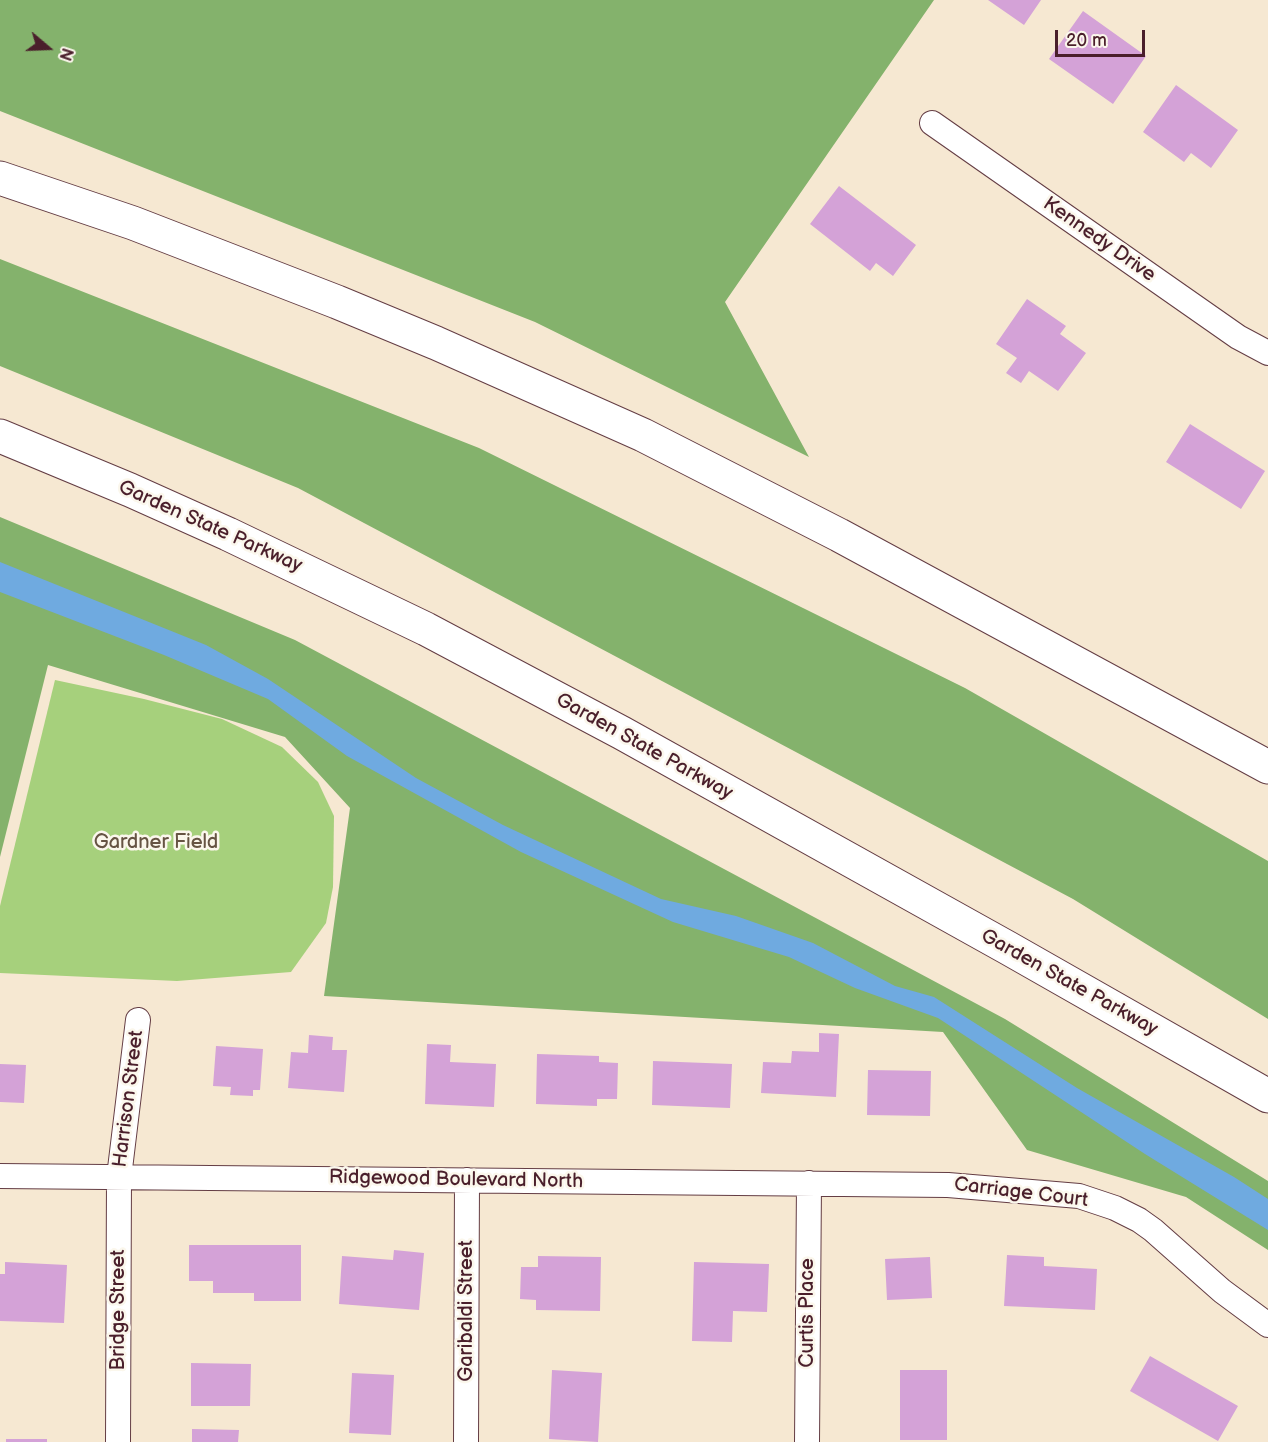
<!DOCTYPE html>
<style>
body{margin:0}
#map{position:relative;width:1268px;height:1442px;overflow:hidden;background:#f6e8d2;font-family:"Balsamiq Sans",sans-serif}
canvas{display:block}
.north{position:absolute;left:18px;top:18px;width:60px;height:60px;-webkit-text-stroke:4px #fbf7ec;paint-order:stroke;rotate:109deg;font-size:16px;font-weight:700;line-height:24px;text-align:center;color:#4a1f2b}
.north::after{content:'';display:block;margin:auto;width:21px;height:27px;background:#4a1f2b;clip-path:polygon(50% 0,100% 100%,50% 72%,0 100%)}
.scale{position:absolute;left:1055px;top:30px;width:90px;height:27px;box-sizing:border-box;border:3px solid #4a1f2b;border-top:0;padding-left:8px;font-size:18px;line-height:21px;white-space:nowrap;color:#4a1f2b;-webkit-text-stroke:4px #fbf7ec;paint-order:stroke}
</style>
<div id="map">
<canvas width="1268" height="1442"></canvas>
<div class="north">N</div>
<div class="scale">20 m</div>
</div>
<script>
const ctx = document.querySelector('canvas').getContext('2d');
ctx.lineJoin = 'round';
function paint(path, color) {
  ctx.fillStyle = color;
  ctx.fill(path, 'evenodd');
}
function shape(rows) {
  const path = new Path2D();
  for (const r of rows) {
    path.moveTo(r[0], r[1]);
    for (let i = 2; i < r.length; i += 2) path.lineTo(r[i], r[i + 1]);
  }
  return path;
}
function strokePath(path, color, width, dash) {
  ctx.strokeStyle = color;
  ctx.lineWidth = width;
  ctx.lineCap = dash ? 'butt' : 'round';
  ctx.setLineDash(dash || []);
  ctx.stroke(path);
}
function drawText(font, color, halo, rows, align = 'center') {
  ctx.font = font + ' "Balsamiq Sans",sans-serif';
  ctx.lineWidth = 5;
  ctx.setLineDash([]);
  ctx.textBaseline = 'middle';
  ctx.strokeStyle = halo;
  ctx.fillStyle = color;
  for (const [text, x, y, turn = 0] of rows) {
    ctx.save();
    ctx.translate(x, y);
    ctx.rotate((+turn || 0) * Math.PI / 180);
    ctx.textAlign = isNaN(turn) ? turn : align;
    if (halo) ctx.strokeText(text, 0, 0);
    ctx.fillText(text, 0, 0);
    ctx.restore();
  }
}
paint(shape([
 [55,680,144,699,222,719,282,747,318,782,334,816,333,887,326,923,291,972,177,981,0,973,0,906]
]), '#a6d07c');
paint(shape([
 [0,0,934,0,725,302,809,457,535,322,0,111],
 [0,259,479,448,965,688,1268,861,1268,1019,1073,899,298,488,0,366],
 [0,517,295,640,1005,1019,1268,1181,1268,1250,1186,1197,1027,1150,943,1032,324,996,350,808,285,737,48,665,0,857]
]), '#84b26c');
paint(shape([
 [0,562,206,645,268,679,416,778,503,825,661,899,736,916,813,943,895,986,934,997,1077,1088,1234,1177,1268,1199,1268,1230,1145,1154,938,1018,855,988,789,957,673,922,521,852,347,756,268,699,164,655,0,592]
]), '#6faae0');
paint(shape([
 [988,0,1041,0,1024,25],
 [1083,11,1146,56,1113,104,1049,59],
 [1176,85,1238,130,1211,168,1191,153,1184,162,1143,132],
 [839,186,916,245,893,276,876,263,870,271,810,224],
 [1027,299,1066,326,1060,334,1086,353,1058,391,1029,371,1021,383,1006,373,1017,358,996,344],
 [1190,424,1265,471,1241,509,1166,462],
 [819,1033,839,1034,836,1097,761,1093,763,1062,791,1063,792,1051,819,1052],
 [309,1035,333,1037,332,1050,347,1050,344,1092,288,1088,291,1052,308,1053],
 [427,1044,451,1045,450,1062,496,1064,494,1107,425,1104],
 [216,1046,263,1049,260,1090,253,1090,253,1096,230,1095,231,1087,213,1086],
 [537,1054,599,1056,599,1062,618,1063,617,1099,597,1099,597,1106,536,1104],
 [653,1061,732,1064,730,1108,652,1105],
 [0,1064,26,1065,24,1103,0,1102],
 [868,1070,931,1071,930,1116,867,1115],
 [189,1245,301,1245,301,1301,254,1301,254,1293,213,1293,213,1281,189,1281],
 [394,1250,424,1253,419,1310,339,1304,342,1256,393,1260],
 [1007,1255,1044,1257,1044,1266,1097,1269,1095,1310,1004,1306],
 [538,1256,601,1257,600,1311,536,1310,536,1300,520,1299,521,1267,538,1267],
 [930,1257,932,1298,887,1300,885,1259],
 [5,1262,67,1265,64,1323,0,1321,0,1274,5,1274],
 [694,1262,769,1264,767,1312,733,1311,732,1342,692,1341],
 [1150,1356,1238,1406,1218,1441,1130,1391],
 [191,1363,251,1364,250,1406,191,1406],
 [552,1370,602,1373,598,1442,549,1439],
 [900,1370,947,1370,947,1440,900,1440],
 [352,1373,394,1375,391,1435,349,1433],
 [192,1429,239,1430,238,1442,192,1442],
 [6,1439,47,1439,47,1442,6,1442]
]), '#d4a2d7');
const minor = shape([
 [932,123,1238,337,1268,353],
 [0,1176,948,1185,1079,1196,1115,1208,1139,1220,1153,1230,1222,1291,1268,1325],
 [118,1442,119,1177,138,1020],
 [466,1442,467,1180],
 [807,1442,809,1183]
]);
const motorway = shape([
 [0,178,133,223,337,302,436,343,643,435,839,535,1268,767],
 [0,436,130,490,228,534,426,629,622,733,1008,948,1268,1096]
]);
strokePath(minor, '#643d44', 26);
strokePath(motorway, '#643d44', 35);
strokePath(minor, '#fff', 24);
strokePath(motorway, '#fff', 33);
drawText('20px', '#4a1f2b', '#fbf7ec', [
 ["Kennedy Drive",1099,240,35],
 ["Garden State Parkway",210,527,24],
 ["Garden State Parkway",644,747,29],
 ["Garden State Parkway",1069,983,29],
 ["Harrison Street",129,1099,-83],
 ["Ridgewood Boulevard North",456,1180,1],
 ["Carriage Court",1021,1193,7],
 ["Bridge Street",119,1310,-90],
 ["Garibaldi Street",467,1311,-90],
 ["Curtis Place",808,1313,-90]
]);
drawText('20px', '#665443', '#fbf7ec', [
 ["Gardner Field",156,843]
]);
</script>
